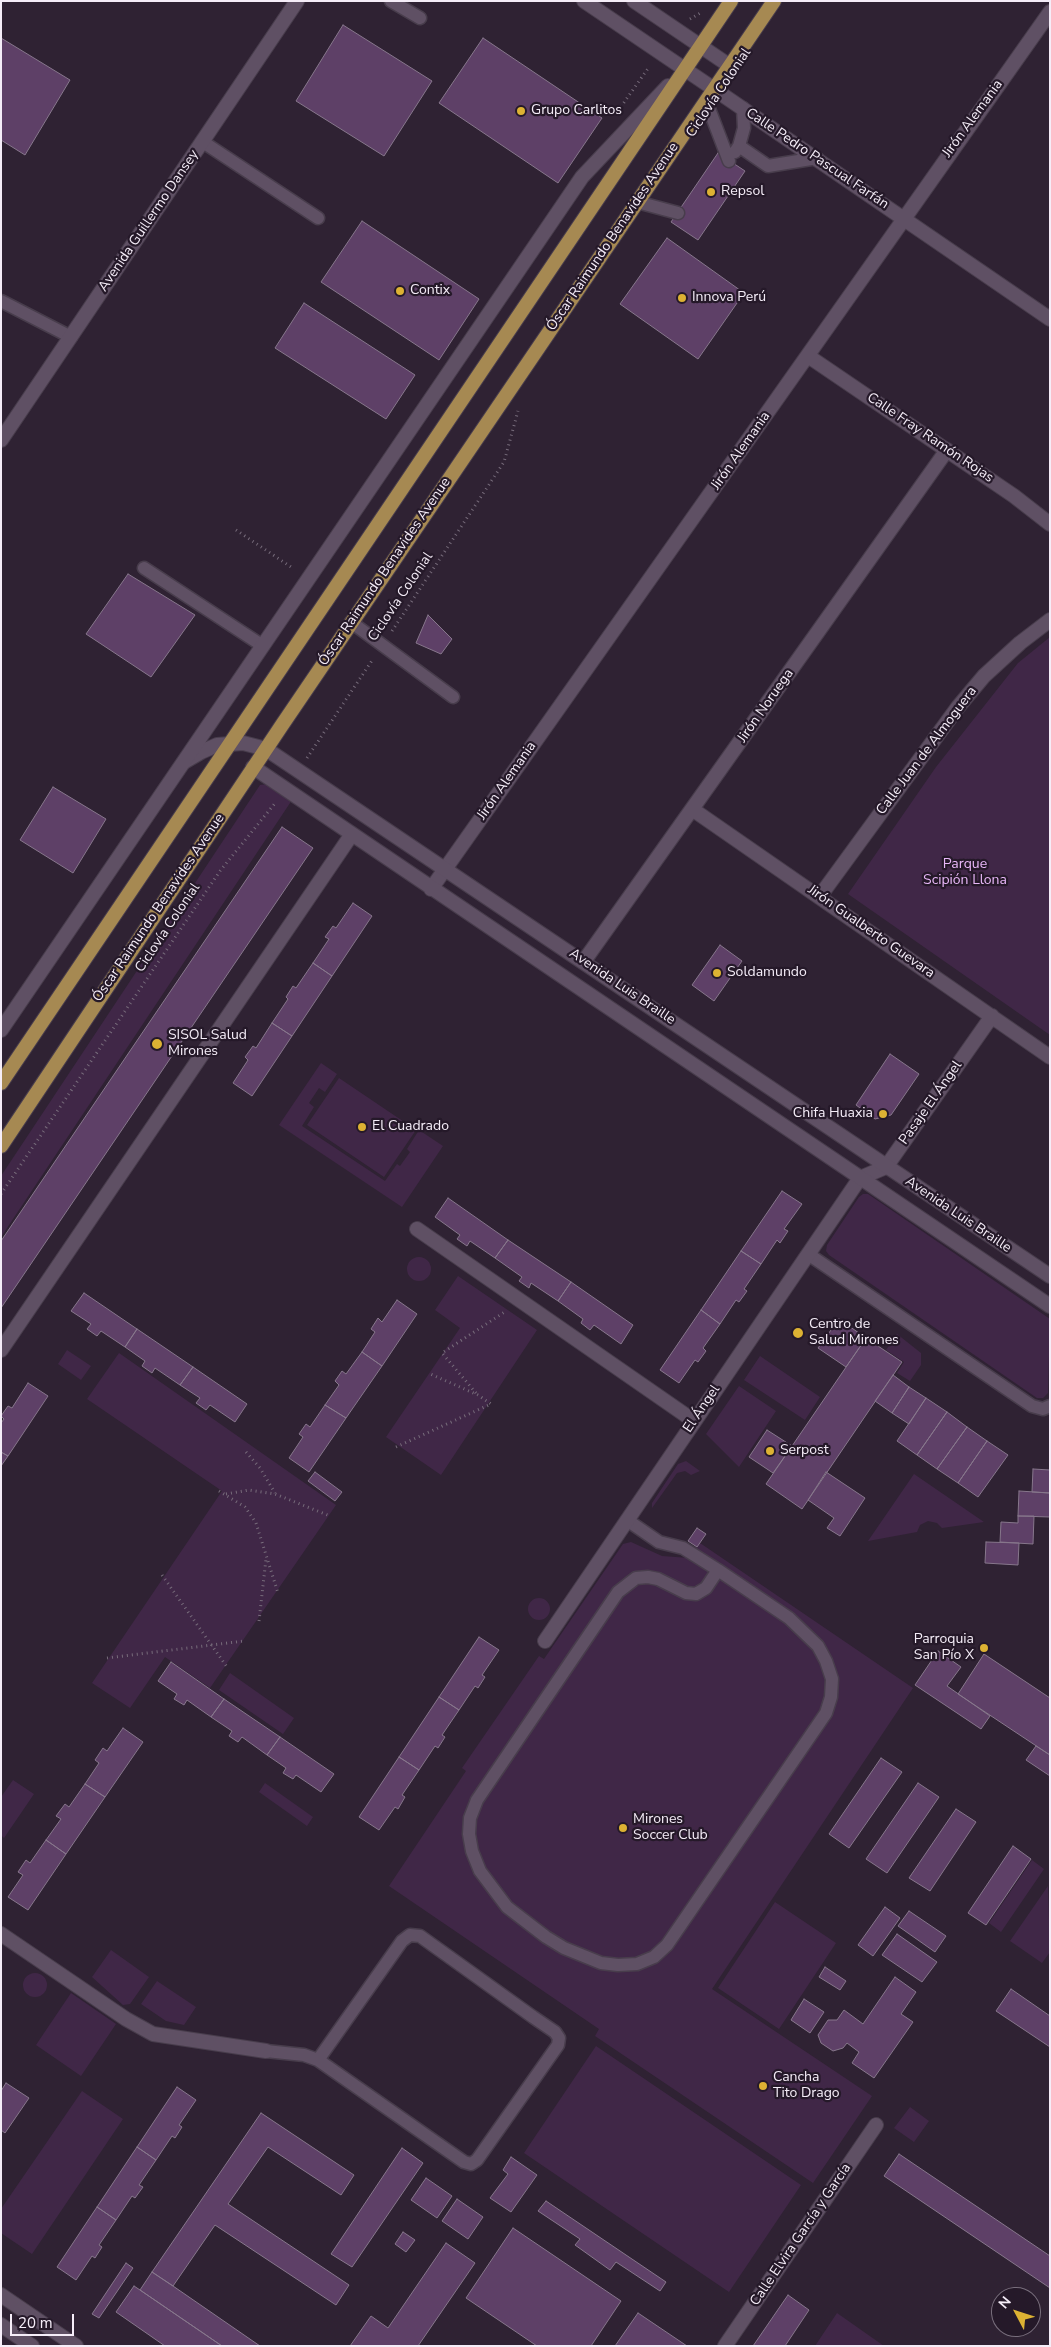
<!DOCTYPE html>
<meta charset="utf-8">
<style>
body{margin:0}
#map{position:relative;width:1051px;height:2347px;overflow:hidden;background:#2f2233;font-family:"Nunito Sans",sans-serif}
canvas{display:block}
.frame{position:absolute;inset:0;border:2px solid #f5edf8;pointer-events:none}
.north{position:absolute;left:991px;top:2287px;width:50px;height:50px;box-sizing:border-box;background:#251929;border:1px solid #786e7c;border-radius:50%;rotate:310deg;font-size:14px;font-weight:700;line-height:20px;text-align:center;color:#f5edf8}
.north::after{content:'';display:block;margin:auto;width:18px;height:22px;background:#ddb233;clip-path:polygon(50% 0,100% 100%,50% 72%,0 100%)}
.scale{position:absolute;left:10px;top:2314px;width:64px;height:22px;box-sizing:border-box;border:2px solid #f5edf8;border-top:0;padding-left:6px;font-size:15px;line-height:18px;white-space:nowrap;color:#f5edf8;-webkit-text-stroke:4px #251929;paint-order:stroke}
</style>
<div id="map">
<canvas width="1051" height="2347"></canvas>
<div class="frame"></div>
<div class="north">N</div>
<div class="scale">20 m</div>
</div>
<script>
const ctx = document.querySelector('canvas').getContext('2d');
ctx.lineJoin = 'round';
function paint(path, color) {
  ctx.fillStyle = color;
  ctx.fill(path, 'evenodd');
}
function shape(rows) {
  const path = new Path2D();
  for (const r of rows) {
    if (r.length === 3) {
      path.moveTo(r[0] + r[2], r[1]);
      path.arc(r[0], r[1], r[2], 0, 2 * Math.PI);
      continue;
    }
    path.moveTo(r[0], r[1]);
    for (let i = 2; i < r.length; i += 2) path.lineTo(r[i], r[i + 1]);
  }
  return path;
}
function strokePath(path, color, width, dash) {
  ctx.strokeStyle = color;
  ctx.lineWidth = width;
  ctx.lineCap = dash ? 'butt' : 'round';
  ctx.setLineDash(dash || []);
  ctx.stroke(path);
}
function drawText(font, color, halo, rows, align = 'center') {
  ctx.font = font + ' "Nunito Sans",sans-serif';
  ctx.lineWidth = 4.5;
  ctx.setLineDash([]);
  ctx.textBaseline = 'middle';
  ctx.strokeStyle = halo;
  ctx.fillStyle = color;
  for (const [text, x, y, turn = 0] of rows) {
    ctx.save();
    ctx.translate(x, y);
    ctx.rotate((+turn || 0) * Math.PI / 180);
    ctx.textAlign = isNaN(turn) ? turn : align;
    if (halo) ctx.strokeText(text, 0, 0);
    ctx.fillText(text, 0, 0);
    ctx.restore();
  }
}
paint(shape([
 [1050,637,1050,1035,848,894,936,767,1018,663],
 [268,784,292,800,1,1237,1,1176,260,785],
 [321,1063,337,1074,325,1092,319,1088,309,1103,314,1107,302,1126,385,1181,397,1164,400,1166,410,1152,407,1149,419,1130,443,1146,402,1207,279,1125],
 [339,1078,416,1130,384,1177,307,1125],
 [863,1194,868,1194,1050,1319,1048,1393,1043,1398,1037,1398,829,1255,826,1251,827,1245,859,1197],
 [419,1269,12],
 [458,1276,537,1330,441,1475,386,1437,460,1328,435,1310],
 [897,1334,921,1353,921,1365,910,1381,897,1373,904,1362,886,1350],
 [67,1350,91,1366,81,1380,58,1364],
 [119,1353,336,1505,210,1688,165,1657,130,1708,92,1683,222,1491,87,1399],
 [760,1356,820,1397,805,1420,744,1380],
 [739,1386,776,1411,739,1467,706,1434],
 [686,1461,700,1471,691,1475,685,1471,677,1473,652,1508,652,1503,678,1464],
 [914,1474,984,1522,942,1528,937,1523,928,1521,920,1525,917,1532,868,1541],
 [631,1542,662,1556,689,1558,700,1543,913,1688,712,1989,872,2096,813,2183,595,2036,599,2029,389,1886,466,1771,462,1768,539,1656,544,1659,623,1544],
 [539,1609,11],
 [230,1673,294,1718,283,1734,219,1690],
 [13,1780,34,1794,4,1838,1,1835,1,1797],
 [265,1783,313,1817,307,1826,259,1792],
 [1032,1860,1044,1869,1001,1932,989,1923],
 [1048,1886,1050,1952,1042,1963,1010,1941],
 [775,1902,836,1943,779,2029,718,1988],
 [111,1950,149,1977,130,2004,123,2005,92,1977],
 [35,1985,12],
 [157,1981,196,2007,184,2025,166,2021,141,2004],
 [71,1993,116,2024,81,2076,36,2045],
 [596,2046,801,2185,729,2292,524,2153],
 [82,2091,123,2119,32,2254,1,2233,1,2209],
 [910,2107,929,2121,914,2142,894,2128],
 [837,2313,884,2346,815,2346]
]), '#402747');
const building = shape([
 [343,25,432,81,384,156,296,101,343,25],
 [1,38,70,80,25,155,1,140,1,38],
 [483,38,602,118,558,183,439,103,483,38],
 [718,153,745,171,698,240,671,222,718,153],
 [362,221,479,299,439,360,321,282,362,221],
 [667,238,744,293,698,359,620,304,667,238],
 [304,303,415,375,386,419,275,348,304,303],
 [128,574,195,615,151,677,86,634,128,574],
 [428,615,452,639,441,654,416,643,428,615],
 [53,787,106,819,73,873,20,840,53,787],
 [282,827,313,848,1,1308,1,1241,282,827],
 [353,903,372,916,332,976,313,963,329,939,325,937,333,926,336,928,353,903],
 [720,945,742,961,714,1001,692,985,720,945],
 [313,963,332,976,292,1036,272,1023,288,999,286,997,293,986,296,988,313,963],
 [272,1023,292,1036,252,1096,233,1083,248,1060,245,1057,253,1046,256,1048,272,1023],
 [890,1054,919,1074,891,1115,875,1119,856,1105,890,1054],
 [782,1191,802,1204,784,1229,788,1231,780,1243,777,1240,761,1264,741,1251,782,1191],
 [448,1198,508,1240,495,1258,470,1241,467,1246,457,1239,460,1235,435,1217,448,1198],
 [508,1240,571,1282,558,1301,531,1283,529,1288,519,1281,522,1277,495,1258,508,1240],
 [741,1251,761,1264,744,1289,747,1291,739,1302,736,1300,720,1324,701,1310,741,1251],
 [571,1282,633,1325,621,1344,594,1325,590,1330,581,1323,583,1319,558,1301,571,1282],
 [84,1293,137,1329,125,1347,101,1331,97,1336,87,1329,91,1324,71,1311,84,1293],
 [397,1300,417,1314,382,1366,362,1352,375,1332,371,1329,378,1318,382,1322,397,1300],
 [701,1310,720,1324,703,1348,706,1351,698,1362,695,1360,679,1383,660,1370,701,1310],
 [839,1319,866,1338,846,1367,818,1348,839,1319],
 [137,1329,193,1367,180,1385,155,1368,152,1373,142,1366,145,1361,125,1347,137,1329],
 [866,1338,902,1362,802,1509,766,1484,866,1338],
 [362,1352,382,1366,346,1418,325,1405,339,1385,335,1381,342,1371,346,1374,362,1352],
 [193,1367,247,1404,235,1422,210,1405,206,1410,196,1403,200,1398,180,1385,193,1367],
 [893,1375,909,1387,892,1413,875,1401,893,1375],
 [28,1383,48,1396,8,1456,1,1452,1,1423,4,1419,1,1416,8,1406,12,1408,28,1383],
 [909,1387,926,1398,909,1424,892,1413,909,1387],
 [926,1398,947,1412,917,1455,897,1441,926,1398],
 [325,1405,346,1418,309,1472,289,1458,303,1437,299,1434,306,1424,310,1427,325,1405],
 [947,1412,967,1427,937,1469,917,1455,947,1412],
 [967,1427,987,1441,958,1483,937,1469,967,1427],
 [767,1430,792,1446,773,1473,749,1457,767,1430],
 [987,1441,1008,1455,978,1497,958,1483,987,1441],
 [1,1452,8,1456,1,1466,1,1452],
 [1033,1469,1050,1470,1050,1493,1032,1492,1033,1469],
 [315,1472,342,1492,335,1501,308,1481,315,1472],
 [826,1472,865,1498,840,1536,827,1528,834,1518,808,1500,826,1472],
 [1019,1491,1050,1493,1050,1517,1018,1516,1019,1491],
 [1018,1516,1034,1516,1033,1544,1000,1542,1001,1522,1018,1523,1018,1516],
 [697,1528,706,1534,697,1547,688,1541,697,1528],
 [986,1542,1019,1543,1018,1565,985,1563,986,1542],
 [479,1637,499,1650,482,1675,485,1677,478,1688,475,1686,459,1710,439,1697,479,1637],
 [938,1651,961,1667,947,1686,990,1716,981,1729,915,1685,938,1651],
 [984,1654,1050,1698,1050,1755,958,1694,984,1654],
 [171,1662,224,1699,211,1717,187,1700,184,1705,174,1699,177,1694,158,1681,171,1662],
 [439,1697,459,1710,442,1735,445,1737,438,1748,435,1746,419,1770,399,1757,439,1697],
 [224,1699,280,1737,267,1755,242,1737,238,1742,229,1736,232,1731,211,1717,224,1699],
 [123,1728,143,1742,105,1797,85,1784,99,1763,95,1760,103,1748,107,1751,123,1728],
 [280,1737,334,1774,321,1792,296,1775,293,1779,283,1773,286,1768,267,1755,280,1737],
 [1036,1746,1050,1755,1050,1776,1026,1760,1036,1746],
 [399,1757,419,1770,402,1795,405,1797,398,1809,395,1807,379,1830,359,1817,399,1757],
 [881,1758,902,1772,849,1848,829,1834,881,1758],
 [918,1783,939,1797,887,1873,866,1859,918,1783],
 [85,1784,105,1797,66,1854,46,1840,61,1819,56,1816,65,1804,69,1807,85,1784],
 [956,1809,976,1822,930,1891,909,1878,956,1809],
 [46,1840,66,1854,28,1910,8,1897,23,1875,18,1872,26,1860,30,1863,46,1840],
 [1013,1846,1031,1859,986,1925,968,1913,1013,1846],
 [885,1907,900,1918,873,1956,858,1945,885,1907],
 [909,1911,946,1936,935,1952,898,1926,909,1911],
 [897,1934,937,1962,922,1982,882,1955,897,1934],
 [825,1967,846,1981,840,1990,819,1977,825,1967],
 [895,1977,916,1992,901,2014,913,2022,874,2078,852,2063,859,2052,847,2043,843,2048,833,2051,821,2043,818,2035,828,2020,837,2020,844,2010,863,2024,895,1977],
 [1011,1989,1050,2016,1050,2047,996,2011,1011,1989],
 [804,1999,824,2012,810,2033,791,2020,804,1999],
 [6,2083,29,2098,5,2133,1,2130,1,2091,6,2083],
 [177,2087,196,2100,179,2125,182,2127,175,2138,172,2136,156,2160,137,2147,177,2087],
 [261,2113,354,2175,341,2195,268,2147,228,2204,349,2285,336,2305,215,2225,173,2286,152,2272,261,2113],
 [137,2147,156,2160,139,2185,143,2187,135,2198,132,2196,116,2220,97,2207,137,2147],
 [402,2148,423,2163,352,2267,331,2254,402,2148],
 [899,2154,1050,2256,1050,2288,884,2176,899,2154],
 [511,2157,537,2175,511,2212,490,2198,508,2174,503,2170,511,2157],
 [426,2178,452,2196,437,2218,411,2200,426,2178],
 [457,2199,483,2217,468,2239,442,2221,457,2199],
 [546,2201,666,2282,660,2291,616,2262,610,2270,575,2245,580,2239,538,2211,546,2201],
 [97,2207,116,2220,99,2245,102,2247,95,2258,92,2256,76,2280,57,2267,97,2207],
 [513,2228,621,2301,591,2346,537,2346,466,2298,513,2228],
 [403,2232,415,2240,406,2252,395,2244,403,2232],
 [446,2243,475,2263,418,2346,350,2346,371,2316,388,2328,446,2243],
 [126,2263,133,2268,99,2318,92,2314,126,2263],
 [152,2272,173,2286,260,2346,222,2346,140,2290,152,2272],
 [134,2286,140,2290,222,2346,165,2346,116,2312,134,2286],
 [788,2295,809,2310,785,2346,753,2346,788,2295],
 [638,2313,687,2346,615,2346,638,2313]
]);
paint(building, '#5e4067');
strokePath(building, '#87778c', 1);
const service = shape([
 [391,1,420,18],
 [706,101,729,161],
 [203,142,318,218],
 [739,146,768,166,817,158],
 [735,152,739,146,744,128,743,108],
 [637,202,678,213],
 [1,301,71,337],
 [144,568,263,646],
 [351,622,453,697],
 [808,1254,1032,1406,1043,1409,1050,1406],
 [627,1520,659,1542,683,1548,718,1570],
 [718,1570,789,1618,818,1646,826,1661,832,1679,831,1697,826,1713,667,1945,654,1957,637,1964,618,1965,601,1963,564,1948,546,1937,507,1907,480,1871,472,1851,469,1834,470,1818,477,1800,618,1592,636,1578,648,1577,658,1579,686,1593,696,1594,706,1588,718,1570],
 [266,2051,304,2055,318,2060,464,2162,471,2164,477,2160,558,2045,559,2038,555,2032,533,2017,420,1936,410,1935,402,1941,318,2060]
]);
const minor = shape([
 [714,89,1050,319],
 [808,356,1014,496,1050,524],
 [1,440,297,1],
 [692,809,1050,1057],
 [431,889,1050,12],
 [820,896,958,707,984,676,1020,643,1050,620],
 [584,961,947,450],
 [417,1229,694,1421],
 [545,1641,860,1178,886,1167,992,1016],
 [1,1934,126,2019,153,2034,266,2051],
 [725,2346,876,2125]
]);
const tertiary = shape([
 [184,762,201,752,217,745,243,743,266,749,1050,1276],
 [253,767,1050,1306],
 [1,1350,352,834],
 [1,2295,76,2346],
 [1,2325,32,2346]
]);
const secondary = shape([
 [584,1,714,89],
 [634,1,730,66],
 [1,1030,582,177,668,86]
]);
const primary = shape([
 [1,1083,731,1],
 [1,1146,282,725,774,1]
]);
strokePath(service, '#483d4c', 15);
strokePath(minor, '#483d4c', 16);
strokePath(tertiary, '#483d4c', 16);
strokePath(secondary, '#483d4c', 16);
strokePath(primary, '#483d4c', 16);
strokePath(shape([
 [690,19,702,12],
 [618,111,649,67],
 [236,530,294,569],
 [392,631,504,462,518,411],
 [307,758,373,659],
 [1,1194,220,871,276,802],
 [476,1393,442,1353,506,1311],
 [396,1447,491,1404,478,1395,428,1373],
 [246,1452,260,1468,275,1493],
 [219,1491,245,1507,256,1523,278,1593],
 [226,1494,249,1490,275,1494,330,1516],
 [162,1575,227,1667],
 [259,1621,266,1559],
 [107,1658,244,1641]
]), '#776c7b', 3, [1, 4]);
strokePath(service, '#5f5064', 12);
strokePath(minor, '#5f5064', 14);
strokePath(tertiary, '#5f5064', 14);
strokePath(secondary, '#5f5064', 14);
strokePath(primary, '#a68952', 14);
for (const [x, y, r, color] of [
 [521,111,5,"#ddb233"],
 [711,192,5,"#ddb233"],
 [400,291,5,"#ddb233"],
 [682,298,5,"#ddb233"],
 [717,973,5,"#ddb233"],
 [157,1044,6,"#ddb233"],
 [883,1114,5,"#ddb233"],
 [362,1127,5,"#ddb233"],
 [798,1333,6,"#ddb233"],
 [770,1451,5,"#ddb233"],
 [984,1648,5,"#ddb233"],
 [623,1828,5,"#ddb233"],
 [763,2086,5,"#ddb233"]
]) {
  const dot = new Path2D();
  dot.arc(x, y, r, 0, 2 * Math.PI);
  ctx.fillStyle = color;
  ctx.fill(dot);
  strokePath(dot, '#251929', 2);
}
drawText('14px', '#f5edf8', '#251929', [
 ["Ciclovía Colonial",719,93,-56],
 ["Jirón Alemania",973,119,-54],
 ["Calle Pedro Pascual Farfán",817,159,34],
 ["Avenida Guillermo Dansey",149,221,-56],
 ["Óscar Raimundo Benavides Avenue",613,237,-56],
 ["Calle Fray Ramón Rojas",930,438,34],
 ["Jirón Alemania",741,451,-55],
 ["Óscar Raimundo Benavides Avenue",385,572,-56],
 ["Ciclovía Colonial",401,597,-56],
 ["Jirón Noruega",766,706,-55],
 ["Calle Juan de Almoguera",927,751,-53],
 ["Jirón Alemania",507,781,-55],
 ["Óscar Raimundo Benavides Avenue",159,908,-56],
 ["Ciclovía Colonial",168,928,-56],
 ["Jirón Gualberto Guevara",871,932,35],
 ["Avenida Luis Braille",622,987,34],
 ["Pasaje El Ángel",931,1103,-55],
 ["Avenida Luis Braille",958,1215,34],
 ["El Ángel",702,1409,-56],
 ["Calle Elvira García y García",801,2235,-56]
]);
drawText('14px', '#f5edf8', '#251929', [
 ["Grupo Carlitos",531,111],
 ["Repsol",721,192],
 ["Contix",410,291],
 ["Innova Perú",692,298],
 ["Soldamundo",727,973],
 ["SISOL Salud",168,1036],
 ["Mirones",168,1052],
 ["Chifa Huaxia",873,1114,"right"],
 ["El Cuadrado",372,1127],
 ["Centro de",809,1325],
 ["Salud Mirones",809,1341],
 ["Serpost",780,1451],
 ["Parroquia",974,1640,"right"],
 ["San Pío X",974,1656,"right"],
 ["Mirones",633,1820],
 ["Soccer Club",633,1836],
 ["Cancha",773,2078],
 ["Tito Drago",773,2094]
], 'left');
drawText('14px', '#e8b7f8', '#251929', [
 ["Parque",965,865],
 ["Scipión Llona",965,881]
]);
</script>
